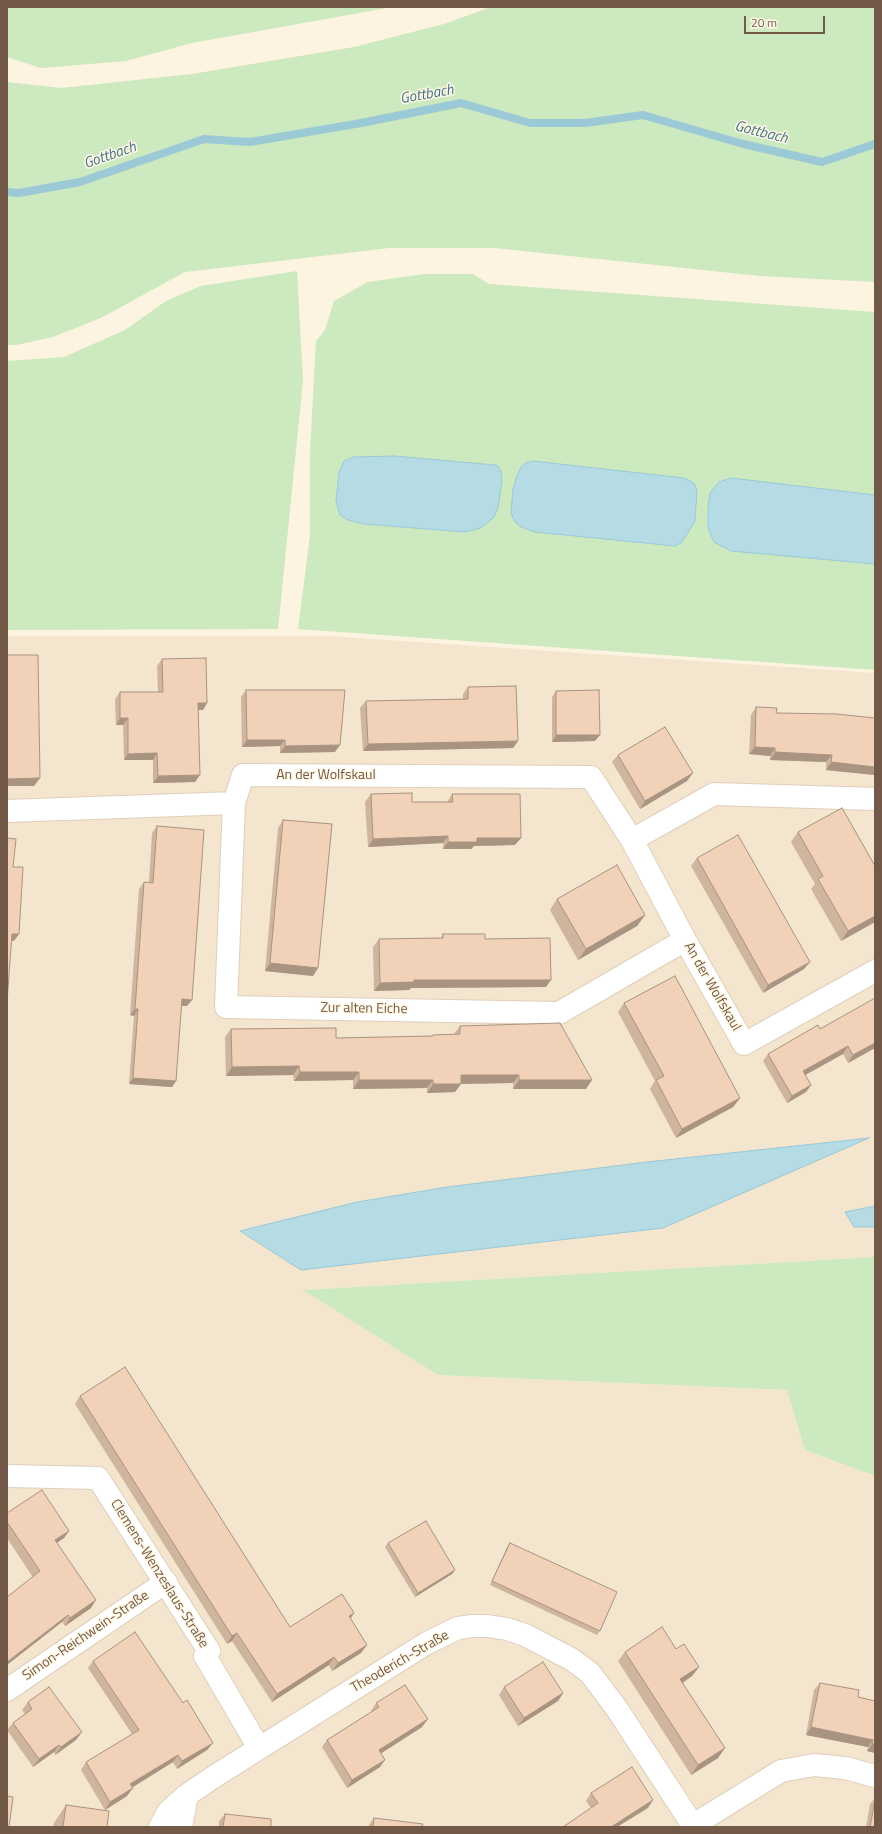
<!DOCTYPE html>
<meta charset="utf-8">
<style>
body{margin:0}
#map{position:relative;width:882px;height:1834px;overflow:hidden;background:#fcf3e0;font-family:"Titillium Web",sans-serif}
canvas{display:block}
.frame{position:absolute;inset:0;border:8px solid #725948;pointer-events:none}
.scale{position:absolute;left:744px;top:16px;width:81px;height:18px;box-sizing:border-box;border:2px solid #725948;border-top:0;padding-left:5px;font-size:12px;line-height:14px;white-space:nowrap;color:#725948;-webkit-text-stroke:3px #fff7e6;paint-order:stroke}
</style>
<div id="map">
<canvas width="882" height="1834"></canvas>
<div class="frame"></div>
<div class="scale">20 m</div>
</div>
<script>
const ctx = document.querySelector('canvas').getContext('2d');
ctx.lineJoin = 'round';
function paint(path, color) {
  ctx.fillStyle = color;
  ctx.fill(path, 'evenodd');
}
function shape(rows) {
  const path = new Path2D();
  for (const r of rows) {
    path.moveTo(r[0], r[1]);
    for (let i = 2; i < r.length; i += 2) path.lineTo(r[i], r[i + 1]);
  }
  return path;
}
function strokePath(path, color, width, dash) {
  ctx.strokeStyle = color;
  ctx.lineWidth = width;
  ctx.lineCap = dash ? 'butt' : 'round';
  ctx.setLineDash(dash || []);
  ctx.stroke(path);
}
function drawText(font, color, halo, rows, align = 'center') {
  ctx.font = font + ' "Titillium Web",sans-serif';
  ctx.lineWidth = 3;
  ctx.setLineDash([]);
  ctx.textBaseline = 'middle';
  ctx.strokeStyle = halo;
  ctx.fillStyle = color;
  for (const [text, x, y, turn = 0] of rows) {
    ctx.save();
    ctx.translate(x, y);
    ctx.rotate((+turn || 0) * Math.PI / 180);
    ctx.textAlign = isNaN(turn) ? turn : align;
    if (halo) ctx.strokeText(text, 0, 0);
    ctx.fillText(text, 0, 0);
    ctx.restore();
  }
}
paint(shape([
 [7,636,328,636,875,673,875,1257,303,1290,438,1375,787,1390,805,1450,875,1476,875,1827,7,1827]
]), '#f3e5ce');
paint(shape([
 [7,7,393,7,192,43,126,61,41,68,7,57],
 [491,7,875,7,875,282,760,276,494,248,389,248,185,272,101,318,53,337,16,345,7,345,7,82,61,88,192,74,354,47,444,24],
 [297,271,303,381,278,629,7,630,7,361,64,357,125,330,166,301,201,286],
 [424,274,473,274,489,284,875,312,875,670,298,629,310,536,310,452,316,341,325,330,334,301,368,282],
 [875,1257,875,1476,805,1450,787,1390,438,1375,303,1290]
]), '#cde9bf');
const water = shape([
 [394,456,495,465,498,466,501,471,502,480,498,508,494,517,481,528,465,532,364,524,348,520,340,515,336,501,339,473,344,461,354,457,394,456],
 [533,461,684,478,694,483,697,490,695,521,682,542,675,546,535,532,521,527,515,522,511,513,513,489,517,476,521,467,526,463,533,461],
 [731,478,875,495,875,564,731,551,714,542,708,528,708,509,710,493,719,482,731,478],
 [869,1138,663,1228,301,1270,240,1231,357,1202,447,1187,647,1162,869,1138],
 [875,1206,875,1227,854,1227,845,1212,875,1206]
]);
paint(water, '#b5dbe5');
strokePath(water, '#9bc9d6', 1);
strokePath(shape([
 [7,192,19,193,80,182,204,139,250,142,361,123,461,103,530,123,585,123,643,115,743,144,822,162,875,144]
]), '#9bc9d6', 8);
const minor = shape([
 [234,803,226,1007,559,1013,685,940],
 [7,811,234,803,243,775,591,777,632,840,685,940,744,1044,875,971],
 [632,840,714,794,875,799],
 [7,1476,98,1478,209,1651,205,1656,259,1748],
 [7,1690,166,1582],
 [160,1827,168,1812,187,1795,215,1776,427,1643,458,1628,472,1626,488,1626,507,1629,525,1635,571,1659,590,1673,617,1709,694,1827],
 [181,1827,187,1795],
 [690,1827,781,1771,814,1765,845,1768,875,1776]
]);
strokePath(minor, '#dfcfbc', 24);
strokePath(minor, '#fff', 22);
paint(shape([
 [162,659,207,703,203,710,198,710,195,782,153,783,153,760,124,760,123,725,116,725,115,699,120,692,158,692,157,666],
 [468,687,518,741,513,748,363,751,360,708,366,701,463,699,463,694],
 [246,690,335,752,280,753,280,746,242,747,241,697],
 [556,691,595,741,552,742,552,697],
 [756,707,776,713,875,718,875,775,826,770,826,762,770,760,770,756,749,754,751,715],
 [618,755,687,781,640,809,612,762],
 [371,794,412,802,447,802,452,794,515,845,474,846,471,849,443,849,443,843,368,847,365,802],
 [283,820,318,968,313,976,265,971,278,828],
 [157,826,187,1006,181,1006,176,1081,172,1087,129,1084,134,1016,130,1015,139,889,144,882,149,882,152,833],
 [798,832,875,922,841,941,811,889,815,884,791,842],
 [697,858,804,969,763,993,691,866],
 [557,899,645,915,637,926,578,960,550,910],
 [443,934,485,939,546,987,411,988,409,990,374,991,373,947,379,939,441,938],
 [624,1003,740,1098,733,1107,676,1138,650,1089,655,1081,618,1012],
 [460,1026,586,1089,513,1089,513,1083,461,1084,455,1092,427,1093,427,1088,353,1089,353,1080,294,1081,293,1075,226,1076,225,1037,231,1029,336,1038,431,1037,433,1035,454,1034],
 [820,1029,875,1048,848,1063,843,1054,805,1075,811,1085,806,1092,787,1103,763,1061,768,1054],
 [80,1396,290,1627,350,1619,361,1653,332,1671,329,1665,272,1702,232,1641,227,1644,75,1404],
 [7,1513,69,1531,64,1538,57,1543,91,1608,65,1626,7,1538],
 [388,1543,455,1570,452,1574,415,1597,385,1547],
 [510,1543,600,1631,597,1635,490,1585,507,1547],
 [676,1649,699,1667,692,1676,683,1683,718,1758,691,1775,618,1661,625,1652],
 [93,1661,183,1703,213,1743,207,1750,177,1769,173,1762,132,1787,127,1796,105,1810,81,1770,86,1762,132,1734,88,1668],
 [820,1683,858,1697,875,1701,875,1753,867,1751,868,1747,806,1735,814,1690],
 [504,1687,563,1693,558,1701,518,1726,499,1695],
 [28,1702,76,1740,55,1755,54,1752,33,1767,7,1730,13,1723,25,1714,22,1710],
 [376,1703,422,1727,381,1753,380,1767,347,1788,322,1747,327,1740,372,1712,371,1711],
 [591,1793,648,1808,591,1808,586,1801],
 [875,1798,875,1827,866,1827,870,1804],
 [66,1805,107,1827,53,1827,54,1823],
 [225,1814,271,1827,219,1827,219,1821],
 [374,1818,422,1827,369,1827,369,1825]
]), '#cfb59e');
paint(shape([
 [198,703,207,703,203,710,194,710],
 [120,718,128,718,123,725,116,725],
 [556,735,600,735,595,741,552,742],
 [247,740,285,740,280,746,242,747],
 [518,741,513,748,363,751,368,744],
 [340,745,335,752,280,753,285,746],
 [755,747,775,748,770,756,749,754],
 [775,752,832,755,826,762,770,760],
 [157,753,153,760,124,760,128,754],
 [831,762,875,767,875,775,826,770],
 [693,773,687,781,640,809,645,801],
 [200,775,195,782,153,783,158,776],
 [40,778,34,786,7,786,7,779],
 [448,836,443,843,368,847,373,839],
 [477,838,521,838,515,845,474,846,471,849,443,849,448,842],
 [645,915,637,926,578,960,586,949],
 [875,916,875,922,841,941,848,931],
 [12,934,19,934,14,941,8,940],
 [810,962,804,969,763,993,768,985],
 [270,963,318,968,313,976,265,971],
 [414,980,551,980,546,987,411,988,409,990,374,991,380,983],
 [182,999,192,1000,187,1006,177,1006],
 [135,1009,138,1009,134,1016,130,1015],
 [875,1043,875,1048,848,1063,853,1055],
 [848,1046,843,1054,798,1079,803,1071],
 [299,1066,293,1075,226,1076,232,1067],
 [300,1072,359,1072,353,1080,294,1081],
 [461,1075,519,1075,513,1083,455,1084],
 [133,1078,176,1081,172,1087,129,1084],
 [359,1080,433,1080,427,1088,353,1089],
 [519,1080,592,1080,586,1089,513,1089],
 [433,1084,461,1084,455,1092,427,1093],
 [811,1085,806,1092,787,1103,792,1096],
 [740,1098,733,1107,676,1138,682,1129],
 [69,1531,64,1538,49,1548,55,1540],
 [455,1570,452,1574,415,1597,418,1593],
 [96,1600,91,1608,65,1626,70,1618],
 [354,1613,349,1621,349,1616],
 [68,1615,62,1622,7,1665,7,1662],
 [237,1633,232,1641,227,1644,232,1636],
 [367,1645,361,1653,332,1671,338,1663],
 [334,1657,329,1665,272,1702,277,1694],
 [699,1667,692,1676,673,1689,680,1679],
 [563,1693,558,1701,518,1726,524,1718],
 [428,1719,422,1727,374,1758,379,1750],
 [811,1727,873,1740,868,1747,806,1735],
 [82,1732,76,1740,55,1755,61,1747],
 [213,1743,207,1750,177,1769,182,1761],
 [872,1744,875,1744,875,1753,867,1751],
 [59,1745,54,1752,33,1767,39,1759],
 [725,1748,718,1758,691,1775,698,1765],
 [178,1755,173,1762,125,1792,130,1784],
 [385,1760,380,1767,347,1788,352,1780],
 [133,1788,127,1796,105,1810,110,1802],
 [653,1800,648,1808,617,1827,611,1827]
]), '#a99381');
const building = shape([
 [7,655,38,655,40,778,7,779,7,655],
 [206,658,207,703,198,703,200,775,158,776,157,753,128,754,128,718,120,718,120,692,163,692,162,659,206,658],
 [516,686,518,741,368,744,366,701,468,699,468,687,516,686],
 [246,690,345,690,340,745,285,746,285,740,247,740,246,690],
 [599,690,600,735,556,735,556,691,599,690],
 [756,707,777,708,776,713,836,714,875,718,875,767,831,762,832,755,775,752,775,748,755,747,756,707],
 [665,727,693,773,645,801,618,755,665,727],
 [412,793,412,802,453,802,452,794,520,794,521,838,477,838,477,842,448,842,448,836,373,839,371,794,412,793],
 [842,808,875,866,875,916,848,931,818,879,823,876,798,832,842,808],
 [283,820,332,824,318,968,270,963,283,820],
 [157,826,204,830,192,1000,182,999,176,1081,133,1078,138,1009,135,1009,144,882,153,883,157,826],
 [738,835,810,962,768,985,697,858,738,835],
 [7,838,16,839,13,867,23,867,19,934,12,934,7,1002,7,838],
 [617,865,645,915,586,949,557,899,617,865],
 [443,934,485,934,485,939,550,938,551,980,414,980,414,982,380,983,379,939,443,938,443,934],
 [675,976,740,1098,682,1129,656,1080,664,1076,624,1003,675,976],
 [875,998,875,1043,853,1055,848,1046,803,1071,811,1085,792,1096,768,1054,818,1025,820,1029,875,998],
 [560,1023,592,1080,519,1080,519,1075,461,1075,461,1084,433,1084,433,1080,359,1080,359,1072,300,1072,299,1066,232,1067,231,1029,336,1028,336,1038,433,1036,433,1035,460,1034,460,1026,560,1023],
 [125,1367,290,1627,342,1594,354,1613,349,1616,367,1645,338,1663,334,1657,277,1694,237,1633,232,1636,80,1396,125,1367],
 [42,1490,69,1531,55,1540,96,1600,70,1618,68,1615,7,1662,7,1597,40,1571,7,1522,7,1513,42,1490],
 [426,1521,455,1570,418,1593,388,1543,426,1521],
 [510,1543,617,1592,600,1631,492,1581,510,1543],
 [662,1627,676,1649,684,1644,699,1667,680,1679,725,1748,698,1765,625,1652,662,1627],
 [135,1632,183,1703,187,1700,213,1743,182,1761,178,1755,130,1784,133,1788,110,1802,86,1762,139,1730,93,1661,135,1632],
 [543,1662,563,1693,524,1718,504,1687,543,1662],
 [820,1683,859,1690,858,1697,875,1701,875,1744,872,1744,873,1740,811,1727,820,1683],
 [405,1685,428,1719,379,1750,385,1760,352,1780,327,1740,379,1707,376,1703,405,1685],
 [49,1687,82,1732,61,1747,59,1745,39,1759,13,1723,32,1709,28,1702,49,1687],
 [632,1767,653,1800,611,1827,563,1827,598,1803,591,1793,632,1767],
 [7,1796,13,1797,9,1827,7,1827,7,1796],
 [875,1800,875,1827,870,1827,875,1800],
 [66,1805,109,1811,107,1827,63,1827,66,1805],
 [225,1814,271,1819,271,1827,223,1827,225,1814],
 [374,1818,423,1824,422,1827,373,1827,374,1818]
]);
paint(building, '#f1d2b8');
strokePath(building, '#a99381', 1);
drawText('14px', '#725948', '#fff7e6', [
 ["An der Wolfskaul",326,776],
 ["An der Wolfskaul",712,987,60],
 ["Zur alten Eiche",364,1009,1],
 ["Clemens-Wenzeslaus-Straße",159,1574,58],
 ["Simon-Reichwein-Straße",86,1636,-34],
 ["Theoderich-Straße",400,1662,-30]
]);
drawText('italic 15px', '#427685', '#fff7e6', [
 ["Gottbach",427,95,-10],
 ["Gottbach",761,133,14],
 ["Gottbach",110,156,-19]
]);
</script>
